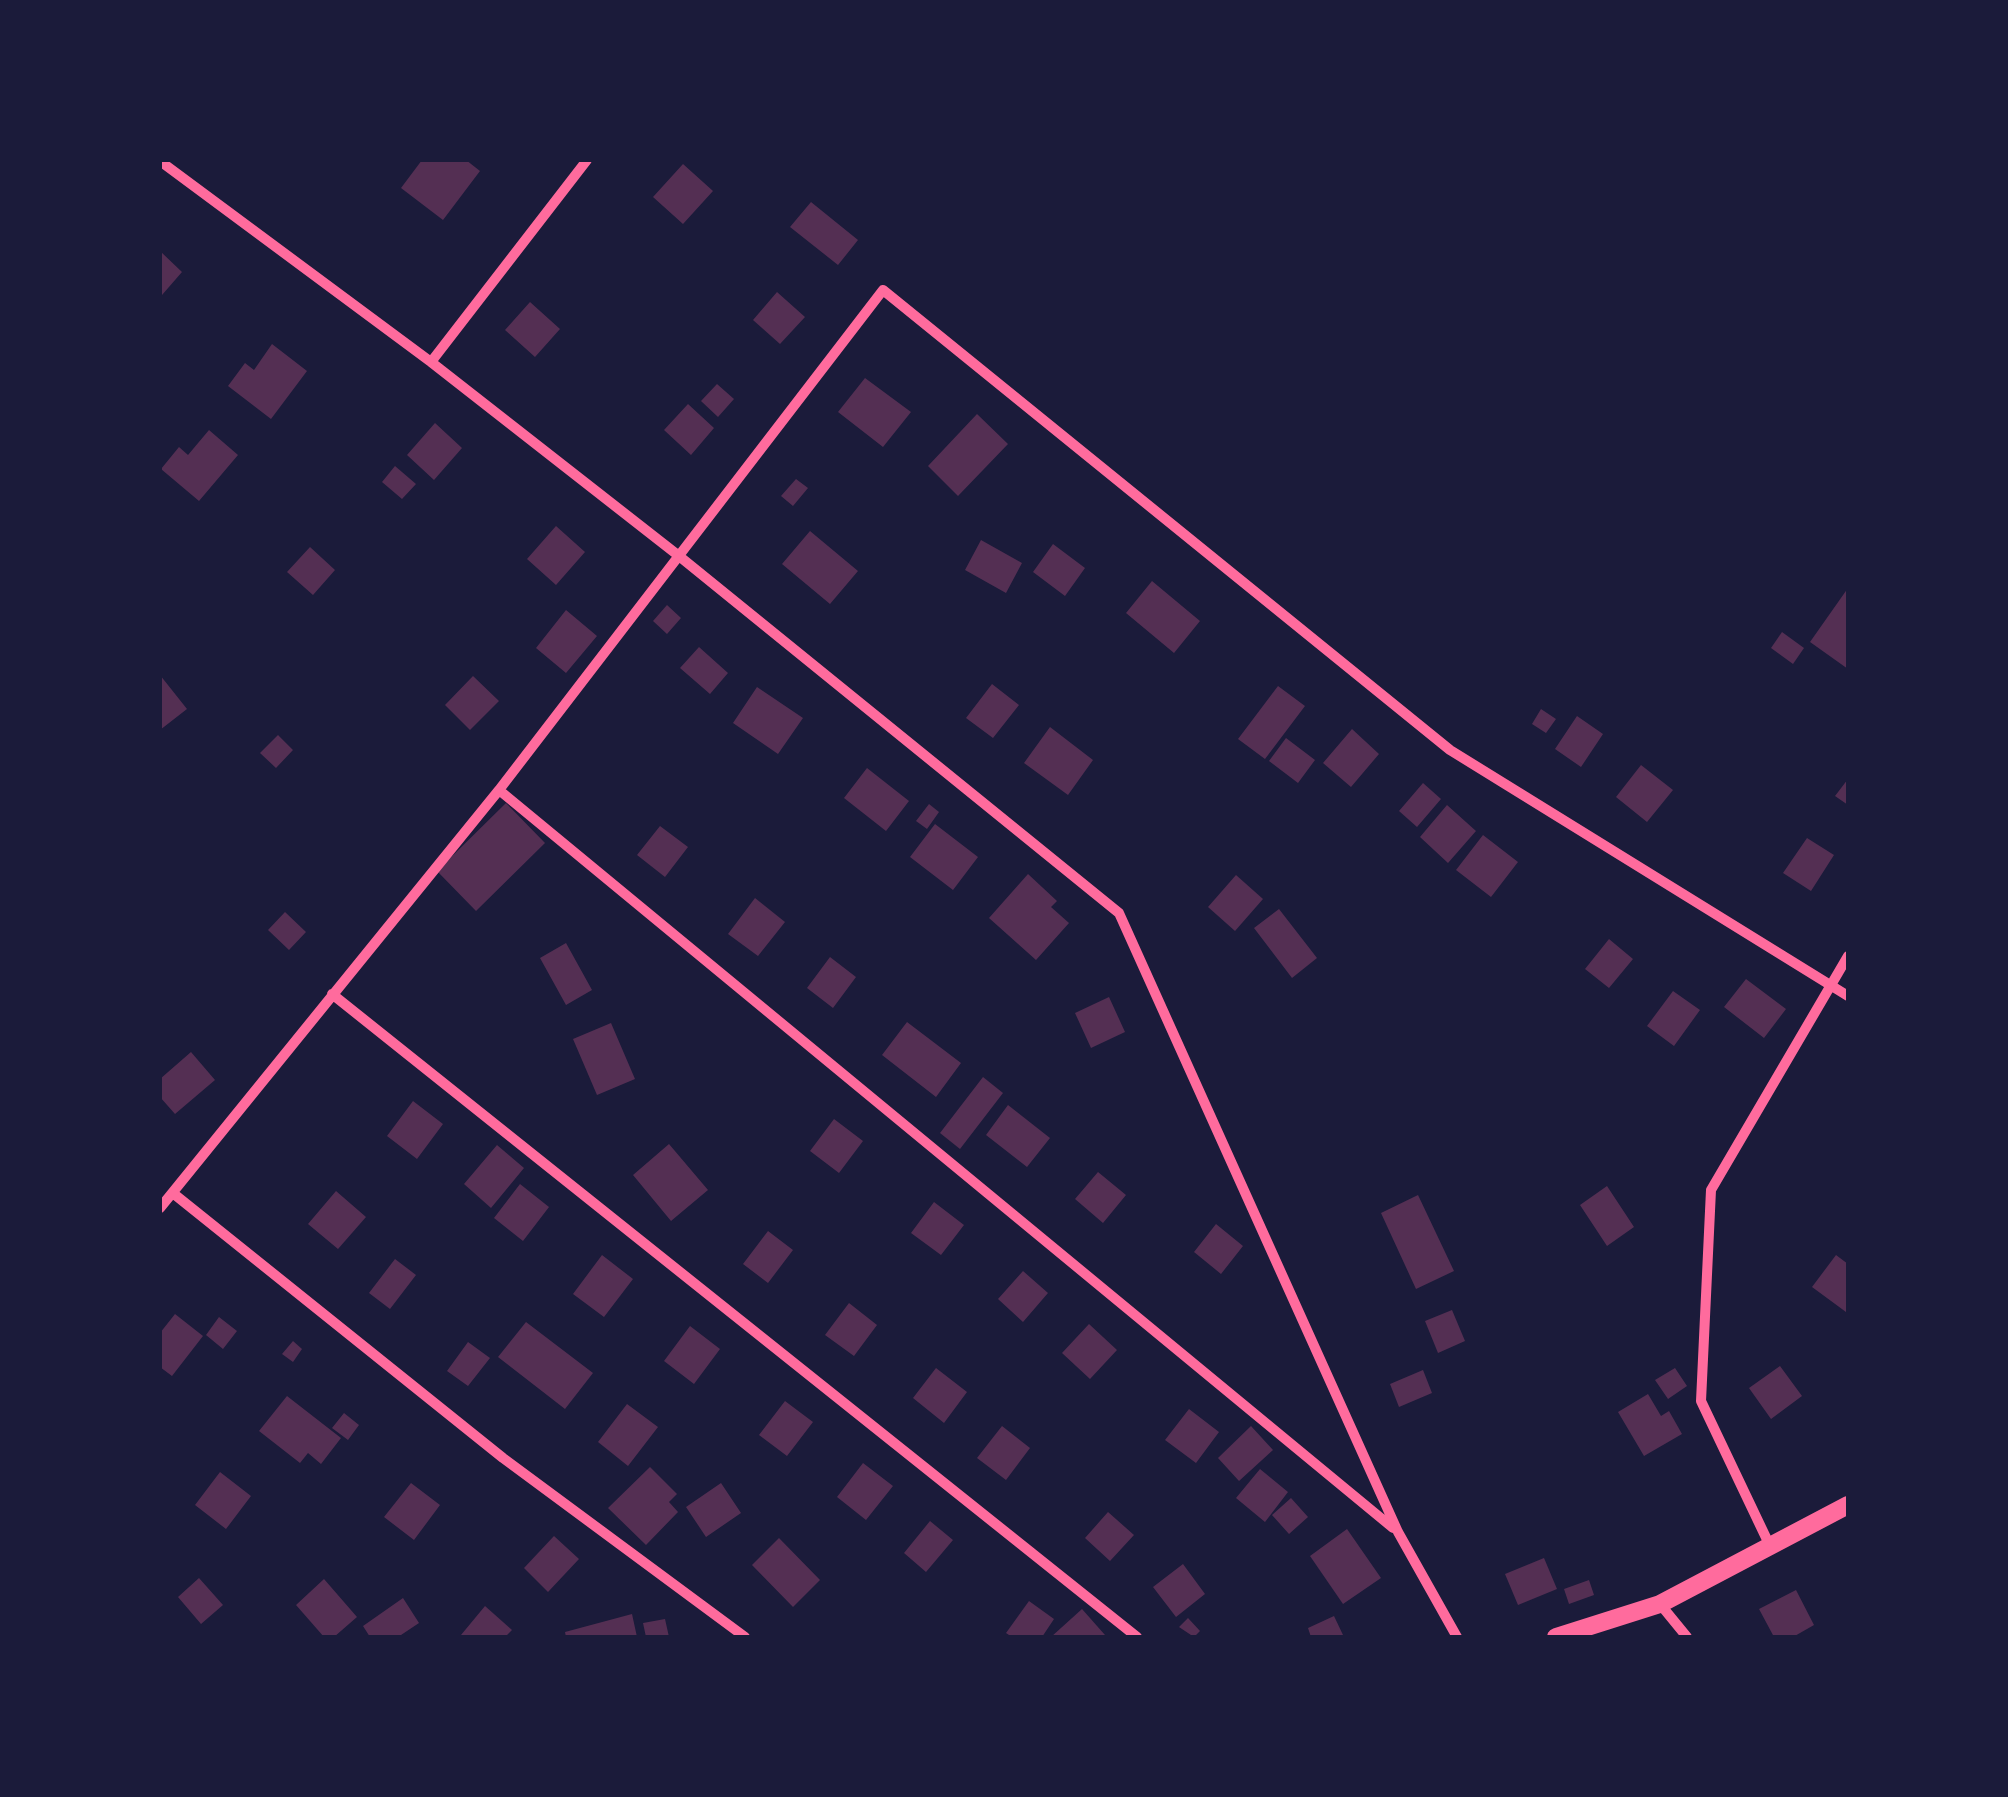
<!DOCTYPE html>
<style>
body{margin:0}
#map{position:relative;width:2008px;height:1797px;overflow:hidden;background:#1b1b3a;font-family:Figtree,sans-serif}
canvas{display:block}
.frame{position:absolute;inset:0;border:162px solid #1b1b3a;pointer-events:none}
</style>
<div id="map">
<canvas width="2008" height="1797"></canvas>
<div class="frame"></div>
</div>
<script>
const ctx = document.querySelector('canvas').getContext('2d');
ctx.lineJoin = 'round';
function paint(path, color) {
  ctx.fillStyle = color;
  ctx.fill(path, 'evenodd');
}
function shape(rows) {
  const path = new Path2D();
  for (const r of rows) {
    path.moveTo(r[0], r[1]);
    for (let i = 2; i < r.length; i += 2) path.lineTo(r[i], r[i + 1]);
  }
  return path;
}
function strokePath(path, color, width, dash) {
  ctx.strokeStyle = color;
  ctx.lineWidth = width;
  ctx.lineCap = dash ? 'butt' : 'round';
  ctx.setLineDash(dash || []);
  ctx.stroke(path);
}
paint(shape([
 [422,160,466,160,480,171,443,220,401,188],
 [683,164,713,191,683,224,653,197],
 [811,202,858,240,838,265,790,227],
 [160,251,182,272,162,295,160,293],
 [777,292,805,317,780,344,753,320],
 [530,302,560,329,535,357,505,330],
 [272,344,307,371,271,419,228,386,245,363,254,370],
 [865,378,911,412,883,447,838,412],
 [717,384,734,399,718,417,701,401],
 [688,404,714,428,691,455,664,430],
 [977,414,1008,444,958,496,928,466],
 [435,423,462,448,434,480,407,455],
 [209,430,238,455,199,501,161,469,179,447,188,455],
 [395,466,416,484,402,499,382,482],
 [796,479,808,488,793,506,781,496],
 [556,526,585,552,556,585,527,559],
 [810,531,858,571,830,604,782,564],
 [981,540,1022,563,1006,593,965,570],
 [1053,544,1085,568,1065,596,1033,572],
 [310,547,335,570,313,595,287,572],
 [1152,581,1200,621,1174,653,1126,613],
 [1848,588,1848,669,1810,642],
 [667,605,681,618,667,634,653,621],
 [566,610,597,636,566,673,536,648],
 [1782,632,1804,648,1793,664,1771,648],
 [699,647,728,673,710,694,680,668],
 [160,675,187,709,160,730],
 [473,676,499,701,470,730,445,705],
 [992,684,1019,705,993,738,966,718],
 [1278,686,1305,706,1265,759,1238,739],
 [757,687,803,718,778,754,733,723],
 [1541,709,1556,719,1546,733,1532,724],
 [1577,716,1603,734,1581,767,1555,749],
 [1050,727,1093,760,1068,795,1024,763],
 [1352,729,1379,754,1351,787,1323,763],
 [278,735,293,750,276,768,260,753],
 [1286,738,1315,760,1298,783,1269,761],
 [1641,765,1673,790,1647,822,1616,797],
 [867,768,909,801,886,831,844,798],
 [1848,779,1848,805,1835,796],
 [1423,783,1441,799,1417,827,1399,811],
 [506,803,545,843,476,911,437,871],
 [929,804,939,812,927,829,916,821],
 [1447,805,1476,831,1448,863,1420,837],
 [935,824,978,857,953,890,910,857],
 [660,826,688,847,665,877,637,855],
 [1483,835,1518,862,1491,897,1456,870],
 [1807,838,1834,855,1811,891,1783,873],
 [1028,874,1057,901,1051,907,1069,923,1036,960,989,918],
 [1236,875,1263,899,1235,931,1208,907],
 [755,898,785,922,758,956,728,934],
 [1279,909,1317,958,1292,978,1254,928],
 [285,912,306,932,289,950,268,930],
 [1609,939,1633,959,1609,988,1585,969],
 [566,943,592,990,566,1005,540,958],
 [830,957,856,977,833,1008,807,988],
 [1746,979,1786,1009,1764,1038,1724,1007],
 [1673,991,1700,1010,1674,1046,1647,1026],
 [1109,997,1125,1032,1091,1048,1075,1013],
 [907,1022,961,1063,936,1097,882,1055],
 [611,1023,635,1079,597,1095,573,1039],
 [191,1052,215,1080,175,1114,160,1097,160,1079],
 [983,1077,1003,1093,960,1149,940,1133],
 [413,1101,443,1124,417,1159,387,1136],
 [1008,1105,1050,1138,1027,1167,986,1135],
 [834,1119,863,1141,839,1173,810,1151],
 [669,1144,708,1190,671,1221,633,1175],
 [497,1145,524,1168,491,1208,464,1184],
 [1098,1172,1126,1195,1103,1223,1075,1199],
 [520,1184,549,1207,523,1241,494,1218],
 [1607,1186,1634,1227,1607,1246,1580,1205],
 [336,1191,366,1217,338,1249,308,1224],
 [1418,1195,1454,1271,1416,1289,1381,1213],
 [934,1202,964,1225,941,1255,911,1233],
 [1216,1224,1243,1246,1221,1274,1194,1252],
 [768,1231,793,1250,768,1283,743,1264],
 [602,1255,633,1279,604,1317,573,1294],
 [1836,1255,1848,1264,1846,1312,1812,1287],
 [395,1259,416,1275,390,1309,369,1293],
 [1023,1271,1048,1293,1023,1322,998,1299],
 [849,1303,877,1325,854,1356,825,1335],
 [1452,1310,1465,1341,1438,1353,1425,1321],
 [175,1314,203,1336,172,1376,160,1367,160,1333],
 [219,1317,237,1331,223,1349,206,1335],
 [526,1322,593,1373,565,1409,498,1357],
 [1089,1324,1117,1350,1090,1379,1062,1353],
 [690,1326,720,1349,694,1384,664,1361],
 [293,1341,302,1349,293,1362,282,1354],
 [468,1342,490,1358,468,1386,447,1371],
 [1780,1366,1802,1396,1771,1419,1749,1388],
 [936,1368,967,1392,944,1423,913,1398],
 [1675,1368,1687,1386,1668,1399,1655,1380],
 [1423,1370,1432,1393,1399,1407,1390,1384],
 [1648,1394,1661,1416,1669,1411,1682,1434,1644,1456,1618,1412],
 [287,1396,341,1438,321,1464,308,1453,300,1463,259,1431],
 [785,1401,813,1422,787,1456,759,1435],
 [627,1404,658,1427,628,1466,598,1442],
 [1189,1409,1219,1432,1196,1463,1165,1440],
 [344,1413,359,1425,348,1440,332,1428],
 [1002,1426,1030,1448,1006,1480,977,1458],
 [1251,1426,1273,1450,1239,1481,1218,1458],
 [863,1463,893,1486,866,1520,837,1497],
 [650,1467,677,1494,669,1502,678,1512,646,1545,608,1508],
 [1260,1469,1288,1492,1265,1522,1236,1498],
 [220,1472,251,1496,226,1529,195,1505],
 [411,1483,440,1505,414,1540,384,1517],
 [721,1483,741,1513,706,1537,686,1507],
 [1291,1498,1308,1517,1289,1534,1272,1515],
 [1108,1512,1134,1535,1110,1561,1085,1538],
 [930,1521,953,1540,926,1572,904,1553],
 [1347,1529,1381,1578,1343,1604,1310,1556],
 [554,1536,579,1559,548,1592,524,1568],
 [779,1538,820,1580,793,1607,752,1565],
 [1544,1558,1557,1589,1518,1605,1505,1574],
 [1183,1564,1205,1594,1176,1617,1153,1587],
 [199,1578,223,1605,201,1624,178,1597],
 [324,1579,357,1617,334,1637,324,1637,296,1605],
 [1589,1580,1594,1595,1569,1604,1564,1589],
 [1796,1590,1814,1625,1793,1637,1774,1637,1759,1609],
 [403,1598,419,1623,398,1637,370,1637,363,1626],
 [1029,1601,1054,1619,1042,1637,1012,1637,1006,1633],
 [485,1606,512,1630,505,1637,463,1637,461,1635],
 [1082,1609,1105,1635,1102,1637,1051,1637],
 [632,1614,637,1637,566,1637,565,1632],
 [1334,1616,1343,1635,1311,1637,1308,1628],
 [1188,1618,1200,1631,1194,1637,1179,1627],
 [665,1619,669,1637,646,1637,643,1623]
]), '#542f53');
strokePath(shape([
 [160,161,431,362,679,556,1119,913,1398,1532,1457,1637],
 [431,362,587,160],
 [499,790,1393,1528],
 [332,994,1137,1637],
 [174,1194,503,1458,745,1637],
 [160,1208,499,790,883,290,1450,750,1848,996],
 [1770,1546,1701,1401,1711,1190,1848,956],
 [1660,1604,1687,1637]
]), '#ff6b9d', 10);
strokePath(shape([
 [1556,1637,1660,1604,1848,1505]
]), '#ff6b9d', 18);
</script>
